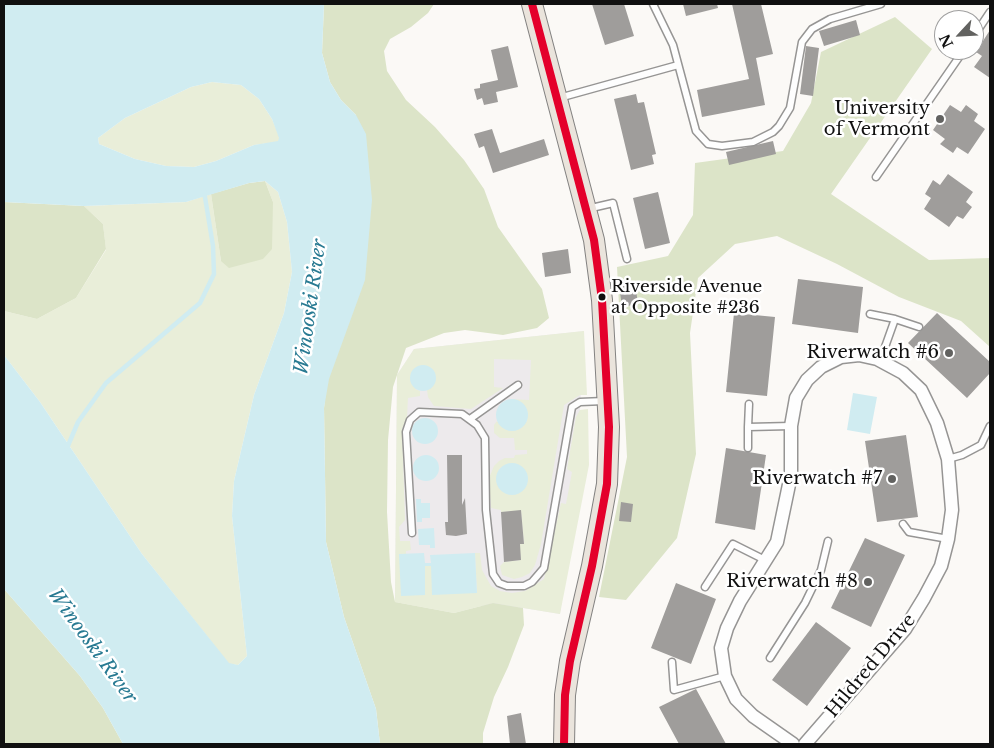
<!DOCTYPE html>
<style>
body{margin:0}
#map{position:relative;width:994px;height:748px;overflow:hidden;background:#fbf9f6;font-family:"Libre Baskerville",serif}
canvas{display:block}
.frame{position:absolute;inset:0;border:5px solid #101010;pointer-events:none}
.north{position:absolute;left:934px;top:10px;width:50px;height:50px;box-sizing:border-box;background:#fff;border:1px solid #9f9f9f;border-radius:50%;rotate:245deg;font-size:14px;font-weight:700;line-height:20px;text-align:center;color:#101010}
.north::after{content:'';display:block;margin:auto;width:18px;height:22px;background:#626260;clip-path:polygon(50% 0,100% 100%,50% 72%,0 100%)}
</style>
<div id="map">
<canvas width="994" height="748"></canvas>
<div class="frame"></div>
<div class="north">N</div>
</div>
<script>
const ctx = document.querySelector('canvas').getContext('2d');
ctx.lineJoin = 'round';
function paint(path, color) {
  ctx.fillStyle = color;
  ctx.fill(path, 'evenodd');
}
function shape(rows) {
  const path = new Path2D();
  for (const r of rows) {
    if (r.length === 3) {
      path.moveTo(r[0] + r[2], r[1]);
      path.arc(r[0], r[1], r[2], 0, 2 * Math.PI);
      continue;
    }
    path.moveTo(r[0], r[1]);
    for (let i = 2; i < r.length; i += 2) path.lineTo(r[i], r[i + 1]);
  }
  return path;
}
function strokePath(path, color, width, dash) {
  ctx.strokeStyle = color;
  ctx.lineWidth = width;
  ctx.lineCap = dash ? 'butt' : 'round';
  ctx.setLineDash(dash || []);
  ctx.stroke(path);
}
function drawText(font, color, halo, rows, align = 'center') {
  ctx.font = font + ' "Libre Baskerville",serif';
  ctx.lineWidth = 5;
  ctx.setLineDash([]);
  ctx.textBaseline = 'middle';
  ctx.strokeStyle = halo;
  ctx.fillStyle = color;
  for (const [text, x, y, turn = 0] of rows) {
    ctx.save();
    ctx.translate(x, y);
    ctx.rotate((+turn || 0) * Math.PI / 180);
    ctx.textAlign = isNaN(turn) ? turn : align;
    if (halo) ctx.strokeText(text, 0, 0);
    ctx.fillText(text, 0, 0);
    ctx.restore();
  }
}
paint(shape([
 [584,331,580,410,587,421,560,614,523,608,395,602,397,375,414,349]
]), '#edeaec');
paint(shape([
 [212,82,241,85,259,99,272,119,280,138,278,142,254,145,216,161,194,167,166,166,135,159,99,144,98,138,125,118,191,87],
 [265,181,278,192,287,222,292,272,284,313,254,395,234,481,232,516,247,656,238,665,229,664,142,554,40,402,4,355,4,311,37,319,76,298,106,250,103,224,84,206,186,202,211,194,221,261,273,202],
 [584,331,587,395,580,395,564,405,541,544,535,565,530,573,522,577,514,579,502,575,500,566,504,562,521,560,519,544,524,543,521,511,501,512,501,510,491,508,489,478,494,466,499,461,505,458,514,458,515,455,527,454,527,450,515,450,514,438,500,438,494,433,494,425,497,421,500,425,520,429,527,421,527,411,521,403,512,399,529,400,531,360,494,359,494,387,503,388,471,409,434,406,428,397,427,390,435,382,415,389,420,391,420,396,408,398,407,417,402,429,405,520,399,527,400,541,410,541,411,550,406,551,406,554,399,554,425,595,424,566,431,566,477,593,475,553,480,553,482,570,491,586,500,591,512,593,525,591,544,579,561,503,566,504,572,472,567,469,576,417,580,410,588,409,589,465,560,614,493,603,454,613,395,602,397,375,414,349],
 [507,464,517,464,524,470,514,494,504,492,497,484,499,469]
]), '#e9eed9');
paint(shape([
 [324,4,434,4,428,13,411,27,390,39,384,51,387,71,406,100,435,127,464,160,484,189,498,227,542,289,549,318,537,328,503,335,465,330,444,333,406,348,393,387,388,440,387,512,391,582,395,602,454,613,493,603,523,608,524,625,508,667,494,697,483,733,483,744,380,744,376,709,344,617,326,542,324,408,356,115,341,100,330,82,322,53],
 [895,17,932,49,831,194,929,260,990,258,990,347,961,321,899,297,837,264,777,236,735,244,698,278,690,333,696,454,677,538,626,600,599,597,627,457,617,267,668,256,693,215,695,163,783,151,811,103,821,52],
 [265,181,273,202,272,249,263,259,229,268,221,261,211,194,249,183],
 [4,202,84,206,103,224,106,249,76,298,37,319,4,311],
 [4,589,80,676,103,708,123,744,4,744]
]), '#dce4c8');
paint(shape([
 [4,4,324,4,322,53,330,82,341,100,356,115,366,134,372,200,365,280,329,379,324,408,326,542,344,617,376,709,380,744,123,744,103,708,80,676,4,589,4,355,40,402,142,554,229,663,238,665,247,656,232,516,234,481,254,395,284,313,292,272,287,222,278,192,265,181,249,183,186,202,84,206,4,202],
 [212,82,241,85,259,99,272,119,279,138,278,141,254,145,216,161,194,167,166,166,135,159,99,144,98,138,125,118,191,87],
 [423,378,13],
 [853,393,877,397,870,434,847,430],
 [512,415,16],
 [425,431,13],
 [426,468,13],
 [512,479,16],
 [416,499,421,499,421,503,430,503,430,518,422,518,422,522,417,522],
 [434,528,435,548,430,548,430,545,419,545,418,529],
 [424,553,425,563,431,563,430,555,475,553,477,593,432,595,431,566,425,566,425,595,401,596,399,554]
]), '#d0ecf1');
strokePath(shape([
 [67,448,78,422,106,383,200,303,214,274,213,246,204,191]
]), '#d0ecf1', 4.5);
paint(shape([
 [592,4,624,4,634,36,605,45],
 [683,4,717,4,718,8,686,16],
 [732,4,761,4,773,54,756,58,765,105,702,117,697,90,749,79],
 [856,20,860,35,824,46,819,31],
 [990,30,990,78,974,67,982,56,976,52],
 [508,46,518,87,496,92,498,102,484,105,482,98,477,100,474,89,480,88,480,84,498,80,491,50],
 [806,46,819,48,813,96,800,94],
 [636,94,638,103,644,102,656,154,652,155,654,164,631,170,614,99],
 [950,105,961,112,966,105,978,114,974,121,985,129,968,154,957,147,953,153,940,144,945,139,933,130],
 [492,129,500,153,544,139,549,155,493,173,484,146,479,148,474,134],
 [773,141,776,154,729,165,726,152],
 [948,174,973,192,966,202,972,207,963,219,957,216,949,227,924,209,931,198,925,194,933,180,940,185],
 [658,192,670,243,645,249,633,198],
 [568,249,571,273,545,277,542,253],
 [798,279,863,287,858,333,792,324],
 [635,283,638,304,622,307,619,285],
 [734,313,775,317,767,396,726,392],
 [937,313,990,362,990,373,967,398,908,343],
 [906,435,918,517,877,522,865,441],
 [726,448,766,455,755,530,715,523],
 [447,455,462,455,462,505,465,498,467,534,456,536,446,535,445,522,448,522],
 [621,502,633,504,631,522,619,521],
 [521,510,524,544,520,544,521,560,504,562,501,512],
 [865,538,905,555,871,627,831,608],
 [676,583,716,599,691,664,651,648],
 [816,622,851,648,807,706,772,680],
 [696,689,726,744,679,744,659,707],
 [521,713,526,744,510,744,507,716]
]), '#9f9d9b');
const service = shape([
 [653,4,673,45,696,131,708,144,722,146,753,142,773,132,779,126,790,108,802,42,812,29,830,19,881,4],
 [974,36,990,12],
 [559,98,678,65],
 [876,177,964,50],
 [587,209,613,203,627,259],
 [870,314,895,319],
 [880,361,895,319,919,327],
 [470,419,518,385],
 [748,427,749,404],
 [748,448,748,427,791,426],
 [948,459,962,455,981,445,990,426],
 [903,524,909,532,948,539],
 [412,533,406,432,410,420,419,412,462,414,477,425,485,438,486,510,493,574,499,583,507,586,524,586,532,582,544,568,572,407,580,402,604,401],
 [705,587,733,544,765,560],
 [770,658,805,603,821,570,828,541],
 [672,662,674,690,725,676]
]);
const minor = shape([
 [793,744,753,716,736,699,725,676,721,648,727,628,740,601,777,542,791,475,791,426,796,398,807,380,821,367,841,357,859,355,877,359,903,373,921,390,937,423,948,459,952,510,948,539,941,566,924,598,905,629,805,744]
]);
const primary = shape([
 [532,4,594,240,602,300,609,427,607,484,592,566,570,661,565,695,564,744]
]);
strokePath(service, '#969594', 9);
strokePath(minor, '#969594', 15);
strokePath(primary, '#838281', 22);
strokePath(service, '#fefefe', 6);
strokePath(minor, '#fefefe', 12);
strokePath(primary, '#eae4dc', 20);
strokePath(shape([
 [532,4,594,240,602,300,609,427,607,484,592,566,570,661,565,695,564,744]
]), '#e4002b', 8);
for (const [x, y, r, color] of [
 [940,119,5,"#626260"],
 [602,297,4.5,"#101010"],
 [949,353,5,"#626260"],
 [892,479,5,"#626260"],
 [868,582,5,"#626260"]
]) {
  const dot = new Path2D();
  dot.arc(x, y, r, 0, 2 * Math.PI);
  ctx.fillStyle = color;
  ctx.fill(dot);
  strokePath(dot, '#fff', 2);
}
drawText('17px', '#101010', '#fff', [
 ["Riverside Avenue",611,287],
 ["at Opposite #236",611,308]
], 'left');
drawText('18px', '#101010', '#fff', [
 ["University",930,109],
 ["of Vermont",930,130],
 ["Riverwatch #6",939,353],
 ["Riverwatch #7",882,479],
 ["Riverwatch #8",858,582]
], 'right');
drawText('18px', '#101010', '#fff', [
 ["Hildred Drive",871,666,-50]
]);
drawText('italic 19px', '#287a92', '#fff', [
 ["Winooski River",311,307,-82],
 ["Winooski River",92,646,54]
]);
</script>
